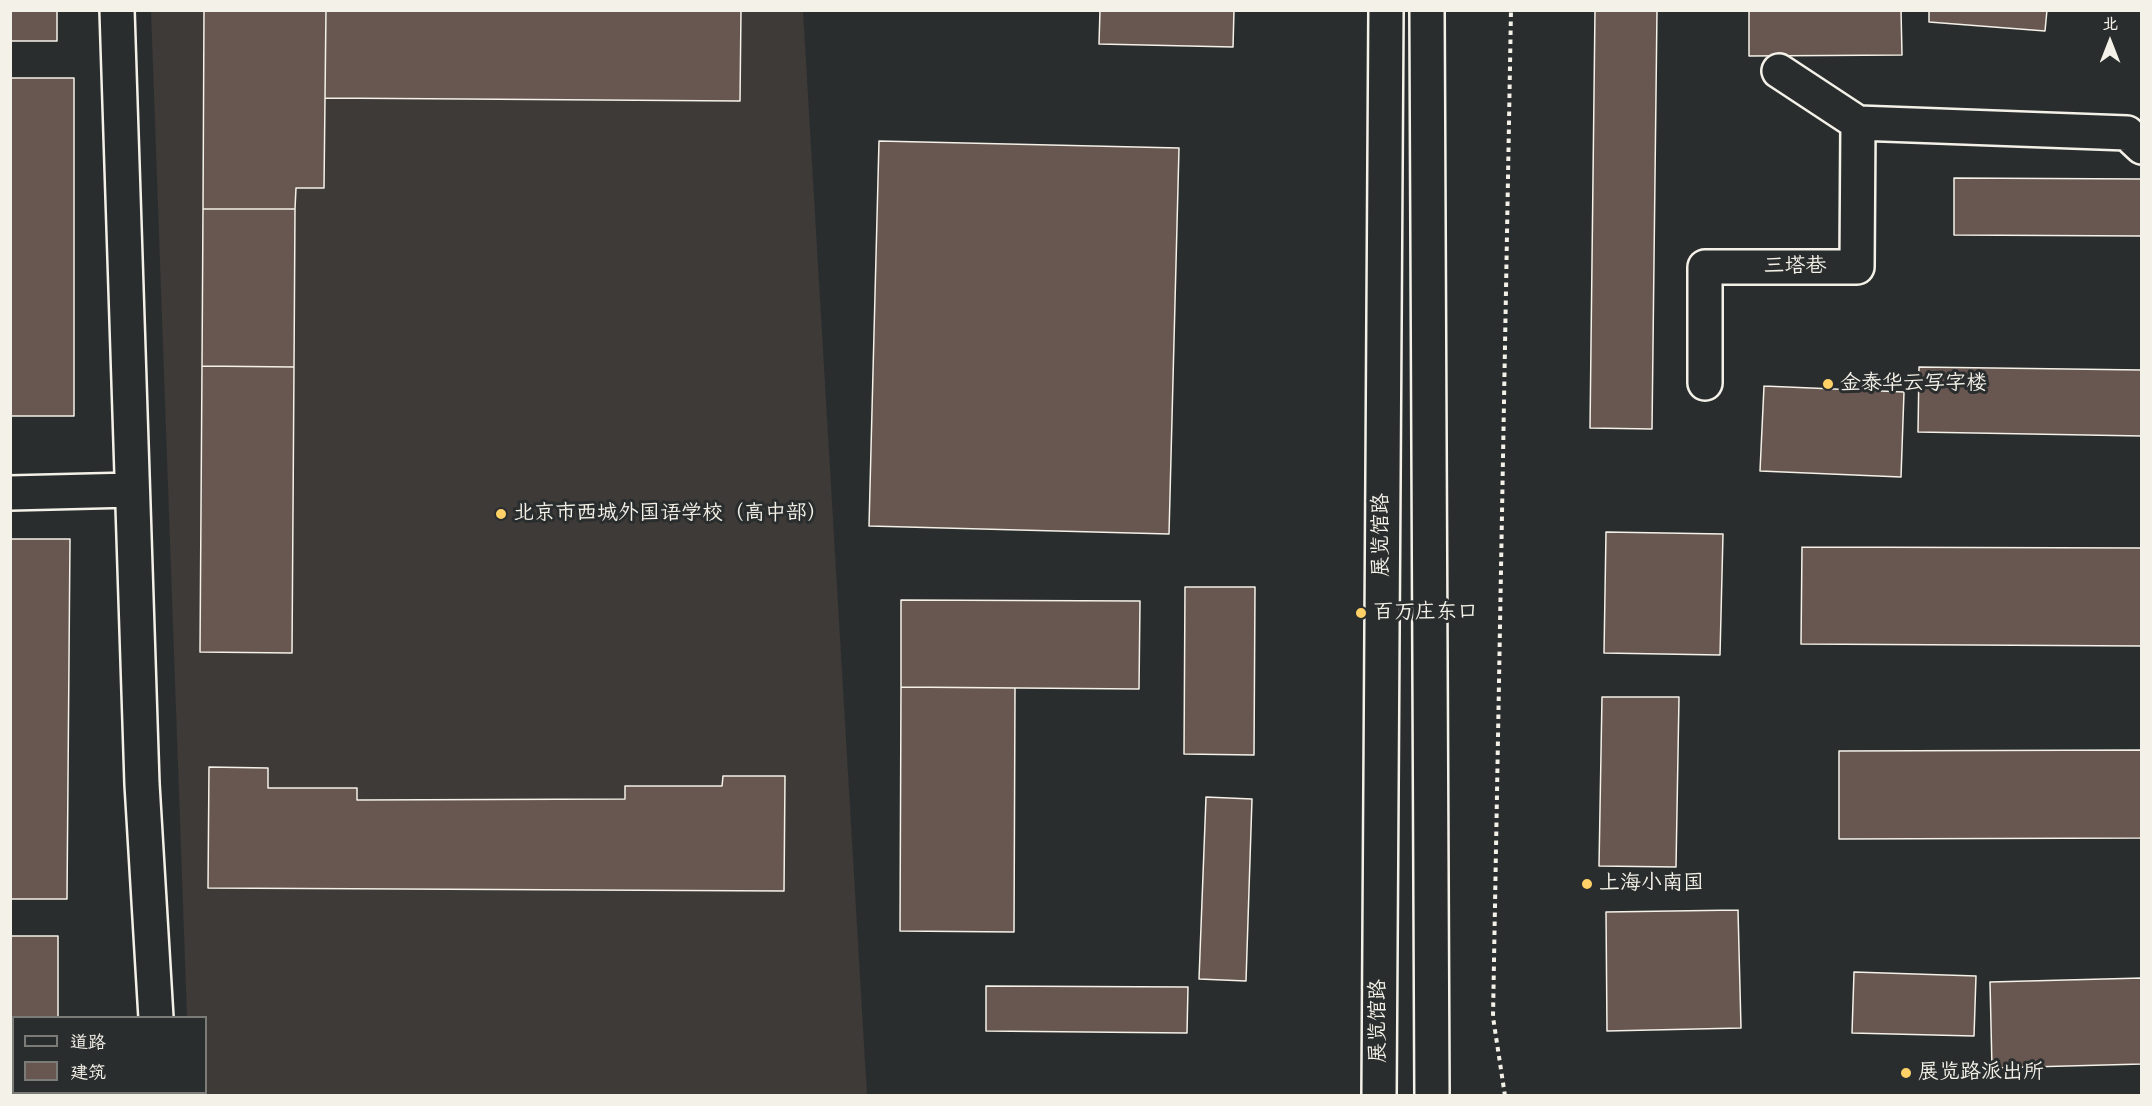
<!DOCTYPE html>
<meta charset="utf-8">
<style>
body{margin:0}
#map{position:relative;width:2152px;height:1106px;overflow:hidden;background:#2a2d2e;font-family:Itim,"LXGW WenKai TC",sans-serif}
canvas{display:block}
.frame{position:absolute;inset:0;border:12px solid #f4f1e8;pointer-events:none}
.legend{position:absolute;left:12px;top:1016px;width:195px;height:78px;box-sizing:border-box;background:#2a2d2e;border:2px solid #7b7b78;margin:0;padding:8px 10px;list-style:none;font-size:18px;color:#f4f1e8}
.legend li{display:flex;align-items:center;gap:12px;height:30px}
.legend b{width:30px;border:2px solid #7b7b78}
.north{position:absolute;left:2080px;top:12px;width:60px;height:60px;-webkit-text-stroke:4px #2a2d2e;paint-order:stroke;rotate:0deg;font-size:16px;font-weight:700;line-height:24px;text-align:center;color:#f4f1e8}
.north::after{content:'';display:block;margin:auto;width:21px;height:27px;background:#f4f1e8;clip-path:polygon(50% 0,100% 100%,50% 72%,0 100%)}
</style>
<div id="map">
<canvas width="2152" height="1106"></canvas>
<div class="frame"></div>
<ul class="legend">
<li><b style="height:8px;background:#2a2d2e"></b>道路</li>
<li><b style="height:16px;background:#685751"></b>建筑</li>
</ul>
<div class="north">北</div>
</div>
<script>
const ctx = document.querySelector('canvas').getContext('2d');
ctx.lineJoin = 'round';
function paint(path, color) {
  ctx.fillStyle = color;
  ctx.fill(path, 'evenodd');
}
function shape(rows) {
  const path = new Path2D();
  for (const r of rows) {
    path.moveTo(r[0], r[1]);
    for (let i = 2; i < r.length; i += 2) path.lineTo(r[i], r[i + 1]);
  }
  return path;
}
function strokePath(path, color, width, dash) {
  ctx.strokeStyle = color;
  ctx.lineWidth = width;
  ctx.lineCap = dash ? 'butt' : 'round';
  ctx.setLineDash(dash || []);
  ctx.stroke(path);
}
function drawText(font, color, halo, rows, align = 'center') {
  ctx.font = font + ' Itim,"LXGW WenKai TC",sans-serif';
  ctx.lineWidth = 6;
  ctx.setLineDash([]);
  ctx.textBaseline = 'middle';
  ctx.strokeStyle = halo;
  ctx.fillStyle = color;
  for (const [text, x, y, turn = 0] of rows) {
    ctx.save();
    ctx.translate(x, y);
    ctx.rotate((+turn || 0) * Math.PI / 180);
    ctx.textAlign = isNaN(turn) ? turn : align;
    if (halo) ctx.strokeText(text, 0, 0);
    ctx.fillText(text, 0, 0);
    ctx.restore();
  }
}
paint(shape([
 [151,11,803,11,867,1095,190,1095,190,1093,206,1092,206,1018,187,1017]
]), '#3d3a38');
const building = shape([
 [10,10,57,10,57,41,10,41,10,10],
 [204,10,326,10,324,188,296,188,295,209,203,209,204,10],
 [326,10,741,10,740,101,325,98,326,10],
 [1100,10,1234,10,1233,47,1099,44,1100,10],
 [1595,10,1657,10,1652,429,1590,428,1595,10],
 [1749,10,1901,10,1902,55,1749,56,1749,10],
 [1929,10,2047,10,2045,31,1929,22,1929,10],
 [10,78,74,78,74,416,10,416,10,78],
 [879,141,1179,148,1169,534,869,526,879,141],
 [1954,178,2142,179,2142,236,1954,235,1954,178],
 [203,209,295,209,294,367,202,366,203,209],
 [202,366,294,367,292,653,200,652,202,366],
 [1919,367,2142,370,2142,436,1918,432,1919,367],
 [1764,386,1904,392,1901,477,1760,471,1764,386],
 [1606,532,1723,534,1720,655,1604,653,1606,532],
 [10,539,70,539,67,899,10,899,10,539],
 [1802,547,2142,548,2142,646,1801,644,1802,547],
 [1185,587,1255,587,1254,755,1184,754,1185,587],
 [901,600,1140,601,1139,689,901,687,901,600],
 [901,687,1015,688,1014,932,900,931,901,687],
 [1602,697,1679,697,1676,867,1599,866,1602,697],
 [2142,750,2142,838,1839,839,1839,751,2142,750],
 [209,767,268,768,268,788,357,788,357,800,625,799,625,786,722,786,723,776,785,776,784,891,208,888,209,767],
 [1206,797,1252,799,1246,981,1199,979,1206,797],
 [1738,910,1741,1028,1607,1031,1606,912,1738,910],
 [10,936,58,936,58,1018,14,1018,14,1039,10,1039,10,936],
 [1854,972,1976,976,1974,1036,1852,1033,1854,972],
 [2142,978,2142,1064,1992,1068,1990,982,2142,978],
 [986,986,1188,987,1187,1033,986,1031,986,986]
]);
paint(building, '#685751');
strokePath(building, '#f4f1e8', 1.5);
const minor = shape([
 [117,10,142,784,156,1018],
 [1779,71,1858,123,2127,133,2142,147],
 [1705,383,1705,267,1857,267,1858,123],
 [10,493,132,490],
 [160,1092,160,1096]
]);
const major = shape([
 [1427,10,1432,1096],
 [1379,1096,1386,10]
]);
strokePath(minor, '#f4f1e8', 38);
strokePath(major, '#f4f1e8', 38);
strokePath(shape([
 [1505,1096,1493,1017,1511,10]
]), '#f4f1e8', 4, [4.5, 4.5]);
strokePath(minor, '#2a2d2e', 33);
strokePath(major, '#2a2d2e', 33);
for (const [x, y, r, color] of [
 [1828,384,6,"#ffd166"],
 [501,514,6,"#ffd166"],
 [1361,613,6,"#ffd166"],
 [1587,884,6,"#ffd166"],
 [1906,1073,6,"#ffd166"]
]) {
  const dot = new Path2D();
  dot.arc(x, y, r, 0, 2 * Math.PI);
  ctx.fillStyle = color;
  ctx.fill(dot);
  strokePath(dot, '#2a2d2e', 2);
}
drawText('21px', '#f4f1e8', '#2a2d2e', [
 ["三塔巷",1795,267],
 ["展览馆路",1382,535,-90],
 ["展览馆路",1379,1021,-90]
]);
drawText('21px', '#f4f1e8', '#2a2d2e', [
 ["金泰华云写字楼",1840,384],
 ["北京市西城外国语学校（高中部）",513,514],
 ["百万庄东口",1373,613],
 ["上海小南国",1599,884],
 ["展览路派出所",1918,1073]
], 'left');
</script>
